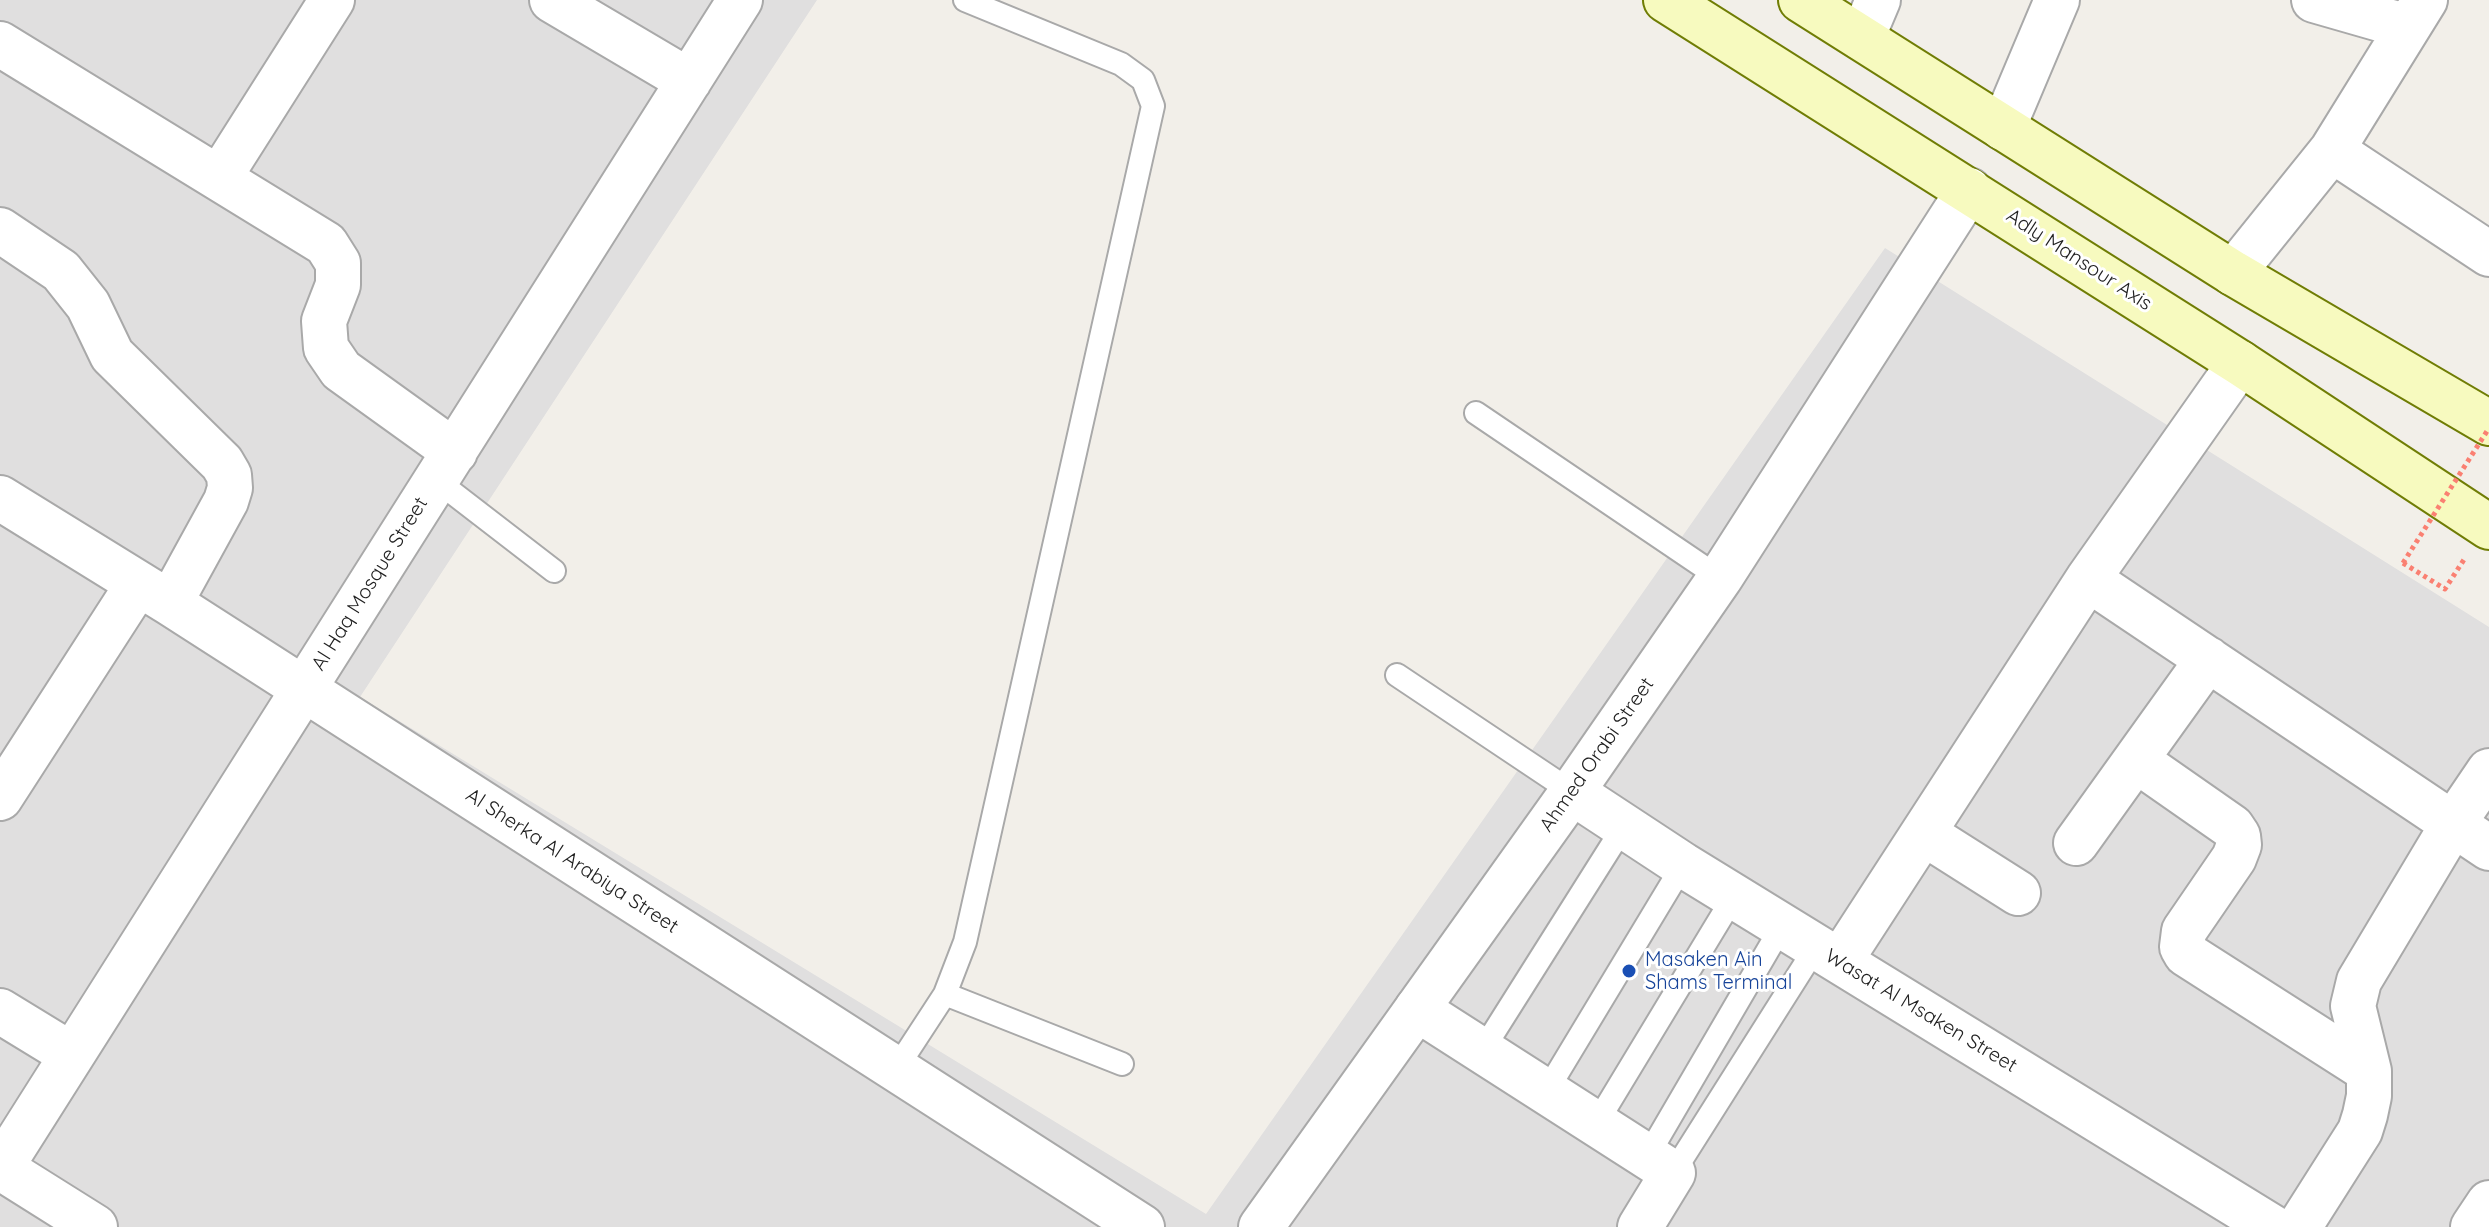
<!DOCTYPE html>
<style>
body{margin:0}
canvas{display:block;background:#f2efe9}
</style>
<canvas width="2489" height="1227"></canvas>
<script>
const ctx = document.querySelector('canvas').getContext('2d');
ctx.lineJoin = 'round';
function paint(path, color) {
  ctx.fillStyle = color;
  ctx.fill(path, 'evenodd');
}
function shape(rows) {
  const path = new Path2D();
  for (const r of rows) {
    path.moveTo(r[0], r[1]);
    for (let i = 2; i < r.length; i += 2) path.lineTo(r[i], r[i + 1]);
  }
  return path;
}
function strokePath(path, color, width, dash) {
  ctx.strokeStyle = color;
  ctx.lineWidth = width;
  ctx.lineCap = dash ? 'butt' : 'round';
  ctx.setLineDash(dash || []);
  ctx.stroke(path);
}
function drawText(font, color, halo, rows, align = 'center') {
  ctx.font = font + ' Quicksand,sans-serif';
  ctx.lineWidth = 6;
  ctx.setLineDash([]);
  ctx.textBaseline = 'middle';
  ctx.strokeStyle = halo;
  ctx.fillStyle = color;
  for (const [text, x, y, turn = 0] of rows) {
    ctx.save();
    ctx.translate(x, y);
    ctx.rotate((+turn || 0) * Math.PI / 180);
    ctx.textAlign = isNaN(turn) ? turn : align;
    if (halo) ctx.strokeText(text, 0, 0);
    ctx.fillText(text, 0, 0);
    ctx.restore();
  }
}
paint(shape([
 [0,0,817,0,360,697,1206,1214,1885,248,2489,627,2489,1227,0,1227]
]), '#e0dfdf');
const service = shape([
 [1476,413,1720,578],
 [436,480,554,571],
 [1397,675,1572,792],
 [945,994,1122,1064],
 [1482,1051,1624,826],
 [896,1069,945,994,965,942,1153,106,1143,80,1121,64,965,0],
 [1546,1092,1683,865],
 [1596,1124,1734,896],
 [1647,1157,1782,926],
 [1673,1173,1816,947]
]);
const minor = shape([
 [552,0,689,81],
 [2314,0,2408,27],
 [1862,38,1878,0],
 [0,44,326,244,338,263,338,285,324,321,326,348,341,370,455,452],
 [2003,128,2057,0],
 [2332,150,2489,254],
 [219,178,332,0],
 [0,230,61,271,88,305,112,355,222,463,229,475,230,488,226,501,170,603],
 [2233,273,2332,150,2425,0],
 [0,498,170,603,1142,1227],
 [2088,579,2489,848],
 [2136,760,2232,827,2238,836,2239,845,2234,858,2184,931,2182,947,2186,954,2369,1071],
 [1572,792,1683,865,2272,1227],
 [0,798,138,584],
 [1925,834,2018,893],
 [2076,843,2208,659],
 [1840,961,2088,579,2240,363],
 [0,1011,72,1055],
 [1,1168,95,1227],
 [0,1169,740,0],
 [1261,1227,1417,1009],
 [2299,1227,2360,1131,2365,1115,2369,1096,2369,1071,2353,1006,2359,981,2453,824,2489,771],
 [2473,1227,2489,1203]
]);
const tertiary = shape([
 [1640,1227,1673,1173,1417,1009,1572,792,1720,578,1969,190]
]);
const secondary = shape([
 [1666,0,2240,363,2489,527],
 [1801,0,2233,273,2489,423]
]);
strokePath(service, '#a9a9a9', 26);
strokePath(minor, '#a9a9a9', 48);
strokePath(tertiary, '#a9a9a9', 48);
strokePath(secondary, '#707d05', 48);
strokePath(shape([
 [2403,563,2445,589,2465,558]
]), '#fa8072', 5, [4, 4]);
strokePath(service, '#fff', 22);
strokePath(minor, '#fff', 44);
strokePath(tertiary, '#fff', 44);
strokePath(secondary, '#f7fabf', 44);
strokePath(shape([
 [2403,563,2489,428]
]), '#fa8072', 5, [4, 4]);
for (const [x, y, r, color] of [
 [1629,971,8,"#1a4fb4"]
]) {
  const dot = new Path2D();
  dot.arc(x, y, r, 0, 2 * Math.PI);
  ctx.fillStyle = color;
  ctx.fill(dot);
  strokePath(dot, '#fff', 3);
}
drawText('20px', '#222', '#fff', [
 ["Adly Mansour Axis",2079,260,33],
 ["Al Haq Mosque Street",370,584,-58],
 ["Ahmed Orabi Street",1597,755,-55],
 ["Al Sherka Al Arabiya Street",572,861,33],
 ["Wasat Al Msaken Street",1921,1011,31]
]);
drawText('20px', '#164399', '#fff', [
 ["Masaken Ain",1645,960],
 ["Shams Terminal",1645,983]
], 'left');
</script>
